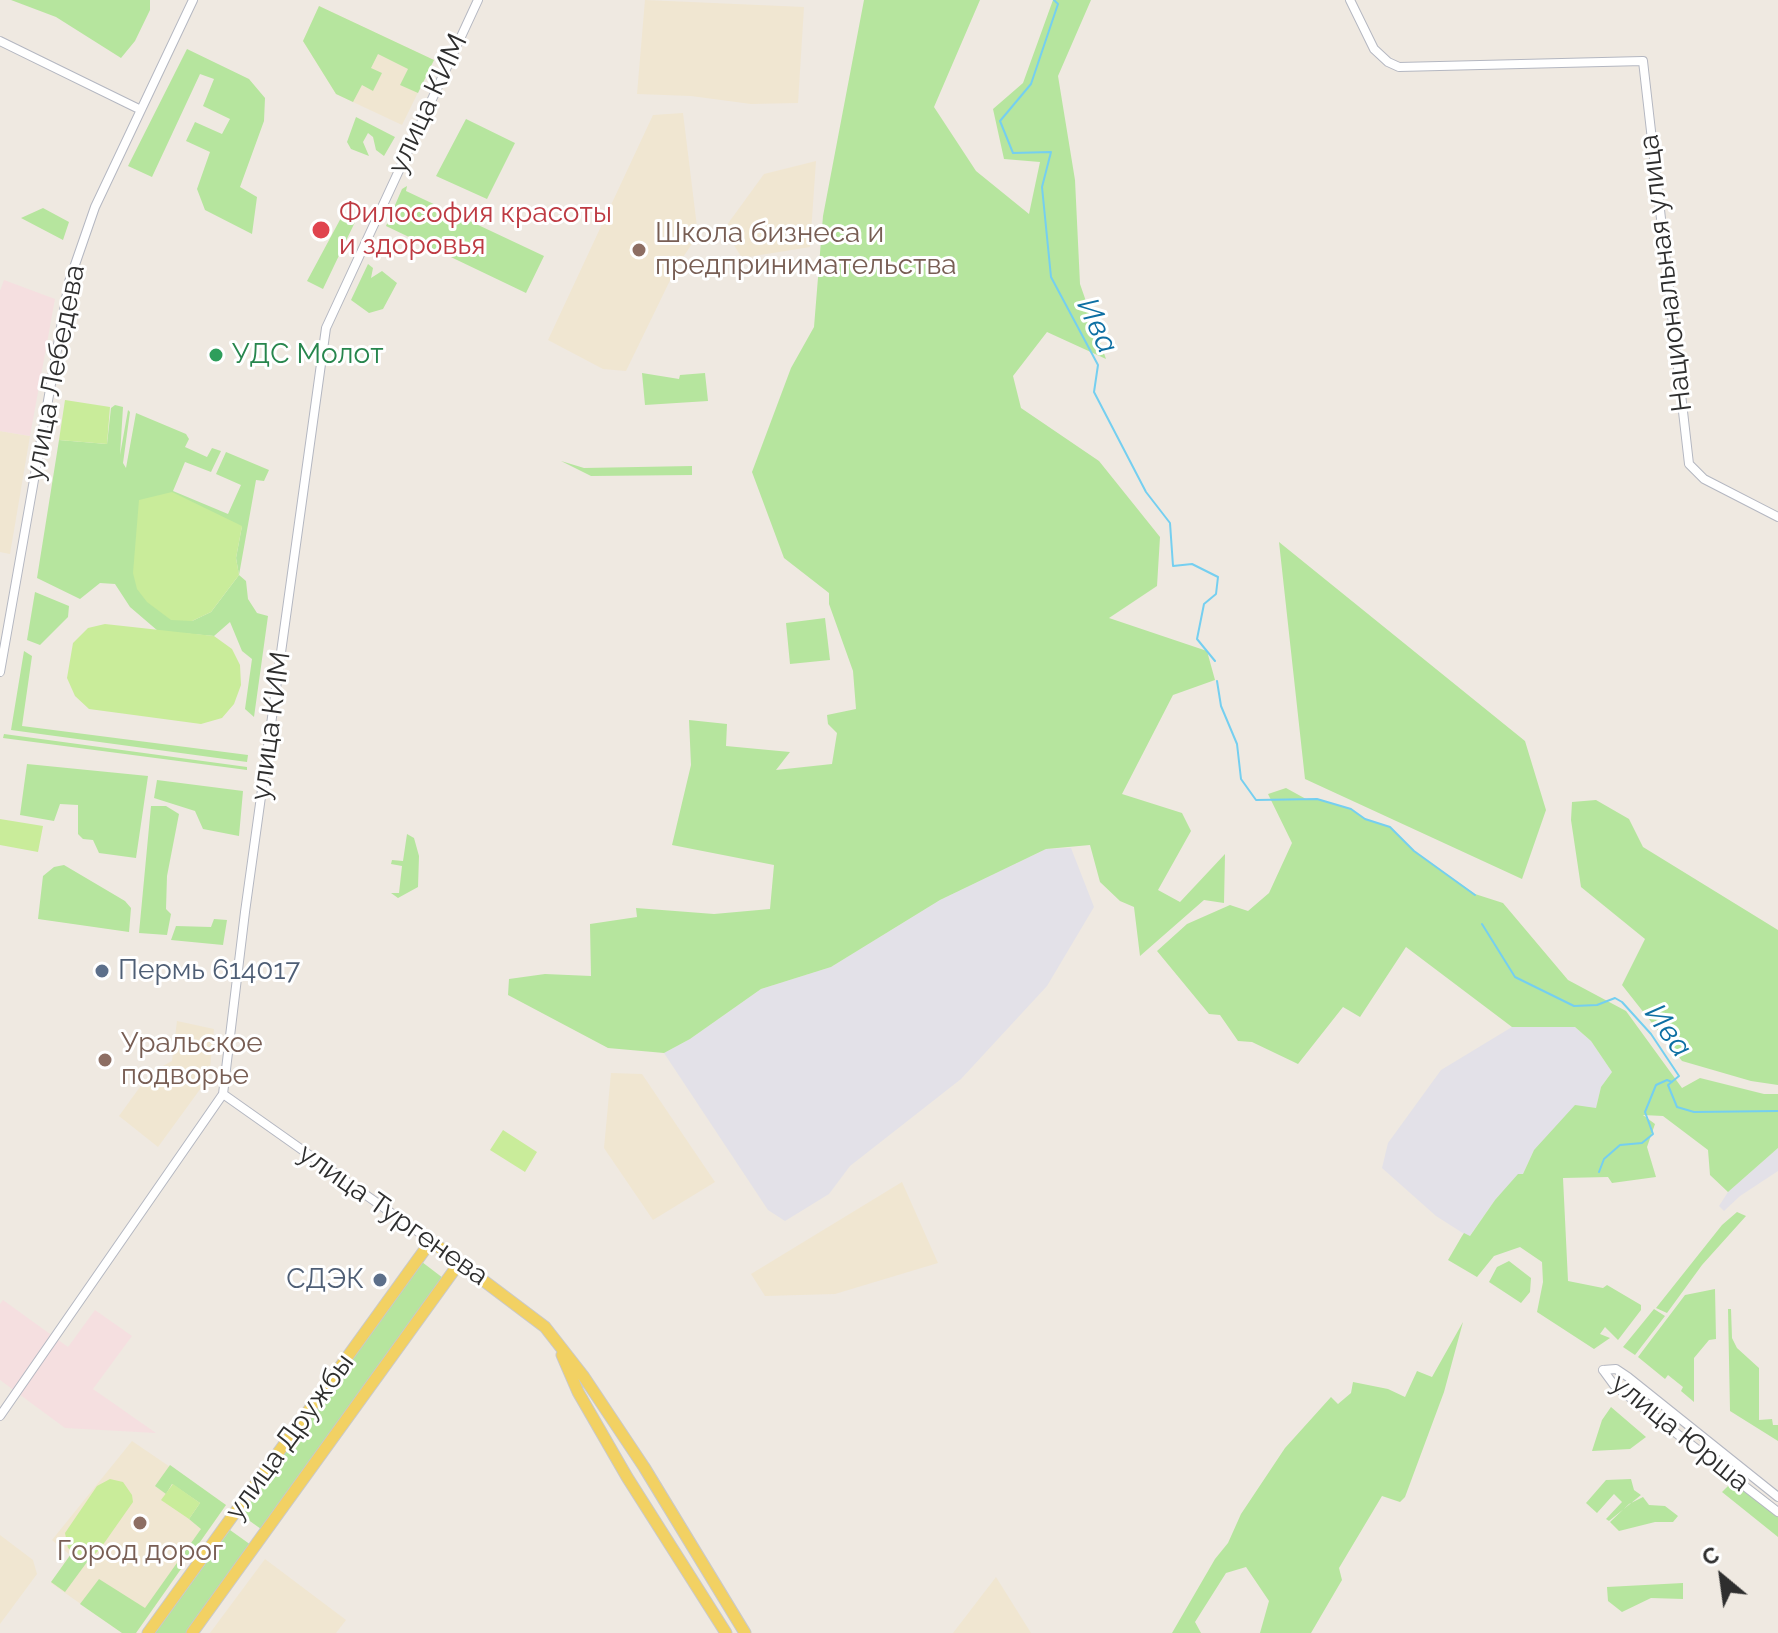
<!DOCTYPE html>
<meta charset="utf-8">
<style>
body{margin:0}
#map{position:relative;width:1778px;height:1633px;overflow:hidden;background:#efe9e1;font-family:Raleway,sans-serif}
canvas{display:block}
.north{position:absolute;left:1682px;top:1537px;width:80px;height:80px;-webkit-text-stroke:6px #fff;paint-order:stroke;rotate:331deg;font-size:22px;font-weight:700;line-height:32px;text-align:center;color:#2e2e2e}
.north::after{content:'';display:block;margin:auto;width:28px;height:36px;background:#2e2e2e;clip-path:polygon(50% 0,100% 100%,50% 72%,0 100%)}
</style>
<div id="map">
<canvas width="1778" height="1633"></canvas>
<div class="north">С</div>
</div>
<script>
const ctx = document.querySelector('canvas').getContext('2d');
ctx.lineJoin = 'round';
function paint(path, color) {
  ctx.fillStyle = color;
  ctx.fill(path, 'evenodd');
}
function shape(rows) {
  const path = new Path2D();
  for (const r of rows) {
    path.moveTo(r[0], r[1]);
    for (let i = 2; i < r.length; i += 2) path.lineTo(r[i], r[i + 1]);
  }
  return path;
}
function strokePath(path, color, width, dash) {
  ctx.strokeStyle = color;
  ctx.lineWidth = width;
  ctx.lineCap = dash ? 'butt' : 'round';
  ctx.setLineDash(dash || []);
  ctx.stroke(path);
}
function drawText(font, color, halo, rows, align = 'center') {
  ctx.font = font + ' Raleway,sans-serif';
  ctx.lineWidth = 6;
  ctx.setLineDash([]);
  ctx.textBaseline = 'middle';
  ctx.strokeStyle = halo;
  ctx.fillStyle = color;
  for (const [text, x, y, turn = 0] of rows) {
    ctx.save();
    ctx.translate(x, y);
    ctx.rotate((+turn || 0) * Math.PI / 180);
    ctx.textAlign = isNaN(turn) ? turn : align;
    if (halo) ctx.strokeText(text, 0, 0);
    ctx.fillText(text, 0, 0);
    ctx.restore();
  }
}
paint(shape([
 [1071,848,1094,907,1047,986,961,1079,850,1166,829,1194,785,1221,768,1210,664,1053,690,1039,761,989,831,967,940,900,1046,849],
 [1512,1027,1575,1027,1591,1041,1612,1072,1601,1087,1596,1109,1534,1150,1523,1174,1495,1200,1469,1237,1436,1216,1382,1168,1388,1143,1441,1070],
 [1778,1148,1778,1171,1740,1196,1724,1211,1719,1206,1728,1192]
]), '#e3e1e8');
paint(shape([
 [645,0,804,7,798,103,751,104,691,96,637,94],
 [319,6,434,60,402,125,336,94,303,41],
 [683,113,698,235,677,266,626,371,603,369,548,340,653,115],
 [816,161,810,247,742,258,724,229,764,174],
 [0,431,30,436,10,554,0,552],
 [177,1021,214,1029,209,1077,158,1147,119,1116,150,1073,172,1061],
 [611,1073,642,1074,715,1182,653,1220,604,1148],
 [902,1182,938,1263,835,1294,765,1296,751,1274],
 [132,1441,226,1505,136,1633,122,1633,51,1583,70,1555,52,1540],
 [0,1535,33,1560,37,1574,0,1624],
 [265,1559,346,1620,336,1633,210,1633],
 [996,1577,1031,1633,953,1633]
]), '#f0e6d1');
paint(shape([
 [4,280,55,299,30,436,0,431,0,291],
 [3,1300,68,1347,95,1310,132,1336,93,1389,156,1433,65,1428,0,1380,0,1304]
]), '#f5dfe0');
paint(shape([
 [11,0,150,0,150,10,135,41,121,58,56,17],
 [864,0,980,0,934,107,976,171,1029,214,1040,162,1004,159,993,109,1023,83,1053,0,1091,0,1058,76,1075,180,1080,284,1106,359,1047,332,1013,376,1021,408,1099,461,1160,537,1157,586,1109,618,1207,651,1215,680,1173,695,1122,794,1182,813,1191,831,1158,890,1180,902,1225,854,1224,903,1204,900,1140,956,1134,907,1120,901,1100,882,1090,845,1046,849,940,900,831,967,761,989,690,1039,664,1053,608,1048,508,995,509,979,545,974,591,976,590,924,637,917,636,908,714,914,770,909,774,865,672,845,691,765,689,720,727,724,726,746,790,752,776,770,832,764,837,733,828,724,827,715,856,709,853,671,829,604,829,593,784,558,752,472,791,368,814,327,823,216],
 [319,6,434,60,418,93,400,85,408,69,378,54,371,68,382,73,373,91,362,85,353,102,336,94,303,41],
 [187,49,249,79,265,98,264,121,240,187,257,197,252,234,205,210,197,189,210,152,186,141,195,122,222,134,230,119,203,106,214,79,200,74,152,177,128,166],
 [356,117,395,137,384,156,376,150,373,137,368,133,363,142,369,156,351,149,347,142],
 [466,119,515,143,487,199,436,176],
 [407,186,406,191,544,256,526,293,386,226,402,189],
 [43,208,69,222,63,240,21,218],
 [342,216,355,222,323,289,307,281],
 [368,264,373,268,371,278,382,271,397,283,383,309,369,313,351,300],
 [642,373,679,379,680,375,705,373,708,401,645,405],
 [115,405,123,407,120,455,128,410,130,412,123,463,126,468,136,413,186,434,189,439,185,447,207,457,212,448,221,451,211,472,185,462,173,491,228,514,241,485,216,474,226,452,269,470,264,481,256,480,239,575,246,581,248,599,257,613,268,616,254,717,245,709,252,659,242,651,230,622,214,636,158,631,130,607,115,584,100,583,80,599,37,578,59,440,107,444,111,408],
 [242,526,236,558,239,575,211,612,192,621],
 [561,461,584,468,692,466,692,475,591,476],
 [1279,542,1525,741,1546,810,1522,879,1305,779],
 [35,592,69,606,68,617,40,645,27,640],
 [825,618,830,660,790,664,786,623],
 [24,651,32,656,22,726,248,755,247,762,11,730],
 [4,734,247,767,247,770,3,738],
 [27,764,148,776,136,858,99,853,93,840,83,839,78,834,78,805,60,804,54,821,20,815],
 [157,780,243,791,239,836,203,829,195,811,154,798],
 [1286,788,1306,799,1317,799,1351,809,1365,819,1390,827,1414,851,1475,894,1503,903,1568,980,1626,1011,1682,1088,1700,1078,1764,1094,1778,1094,1778,1148,1728,1192,1710,1175,1708,1150,1663,1116,1643,1115,1655,1124,1647,1147,1656,1177,1612,1183,1608,1177,1563,1178,1568,1281,1603,1288,1607,1285,1641,1305,1641,1310,1618,1340,1605,1327,1600,1334,1610,1338,1594,1349,1537,1312,1543,1282,1542,1262,1520,1247,1494,1256,1477,1277,1448,1260,1462,1236,1464,1233,1470,1236,1495,1200,1518,1174,1523,1174,1534,1150,1575,1105,1596,1108,1601,1087,1612,1072,1591,1041,1575,1027,1512,1027,1406,947,1360,1017,1343,1007,1298,1064,1252,1042,1238,1041,1220,1015,1209,1014,1157,951,1187,924,1230,905,1248,911,1269,893,1292,843,1268,794],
 [1596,800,1629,819,1643,847,1778,930,1778,1085,1751,1081,1682,1061,1622,985,1645,939,1581,887,1571,820,1572,802],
 [151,806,166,806,179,814,167,876,166,909,171,914,167,935,139,933],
 [407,834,414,838,419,856,418,887,398,898,391,893,399,893,402,866,391,864,392,860,403,861],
 [64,865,125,901,131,908,129,932,38,919,43,876,54,867],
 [214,919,227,920,223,945,171,940,176,926,211,927],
 [1737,1212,1746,1216,1702,1265,1667,1313,1656,1308,1722,1225],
 [1509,1261,1531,1278,1530,1292,1521,1303,1489,1282,1497,1267],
 [422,1262,443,1278,261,1529,240,1514],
 [1715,1289,1716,1339,1709,1340,1694,1358,1694,1402,1681,1391,1683,1387,1668,1375,1665,1379,1638,1357,1685,1295],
 [1654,1309,1665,1316,1635,1355,1623,1347],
 [1728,1309,1731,1309,1732,1338,1737,1348,1759,1368,1759,1420,1772,1419,1773,1425,1778,1425,1778,1441,1730,1411],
 [1463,1322,1444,1392,1405,1497,1400,1502,1382,1496,1339,1568,1342,1580,1311,1633,1260,1633,1269,1601,1246,1567,1226,1573,1195,1622,1201,1633,1172,1633,1215,1559,1228,1543,1241,1514,1285,1448,1331,1397,1338,1404,1351,1393,1353,1382,1388,1389,1405,1397,1417,1371,1432,1377],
 [1611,1407,1646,1437,1630,1449,1592,1451,1602,1420],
 [170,1465,226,1505,136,1633,122,1633,80,1604,99,1579,145,1608,201,1529,189,1519,200,1503,172,1484,166,1494,155,1486],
 [1631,1479,1634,1490,1641,1495,1609,1521,1606,1519,1622,1502,1614,1494,1597,1513,1586,1503,1606,1480],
 [1732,1482,1778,1516,1778,1537,1722,1492],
 [1643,1497,1649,1505,1665,1506,1678,1516,1673,1522,1655,1522,1619,1531,1610,1522,1629,1504],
 [230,1530,251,1545,187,1633,155,1633],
 [71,1554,90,1558,65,1592,51,1582],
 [1683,1583,1683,1599,1651,1598,1622,1612,1608,1601,1607,1587]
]), '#b6e59e');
paint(shape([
 [65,400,110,407,107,444,59,440],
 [172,492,242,526,236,558,239,575,211,612,192,621,171,620,147,602,137,589,133,573,139,500],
 [105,624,214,636,232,649,240,665,241,685,234,704,222,718,201,724,89,709,75,696,67,678,73,643,88,628],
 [0,819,43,826,38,852,0,845],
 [503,1130,537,1152,525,1172,490,1150],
 [110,1479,123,1482,132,1495,133,1502,100,1549,95,1554,79,1556,68,1548,65,1533,97,1486],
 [173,1484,200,1503,189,1519,161,1500]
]), '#c9ec9a');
strokePath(shape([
 [1054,0,1058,4,1031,84,1000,121,1013,153,1051,152,1042,187,1051,277,1098,365,1094,392,1146,492,1170,523,1173,566,1192,564,1218,577,1216,594,1204,604,1197,639,1215,661],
 [1217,681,1221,706,1237,744,1241,779,1256,800,1317,799,1351,809,1365,819,1390,827,1414,851,1475,895],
 [1482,924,1515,977,1574,1006,1597,1005,1615,998,1622,1002,1651,1034,1679,1076,1668,1085,1677,1107,1694,1112,1778,1111],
 [1599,1172,1604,1159,1620,1145,1642,1143,1653,1134,1645,1112,1656,1085,1667,1080,1672,1082]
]), '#75cff0', 2);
const minor = shape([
 [1350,0,1374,49,1388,62,1399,67,1643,61,1689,464,1704,479,1778,517],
 [0,41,141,110],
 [0,672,69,282,95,207,193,0],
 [223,1094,431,1241],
 [1603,1370,1614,1385,1778,1512],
 [1603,1370,1616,1369,1628,1377,1778,1497],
 [0,1416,223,1094,245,912,326,328,478,0]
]);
const major = shape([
 [562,1355,578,1392,627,1477,726,1633],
 [148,1633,431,1241,545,1327,584,1377,644,1467,745,1633],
 [192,1633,460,1262]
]);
strokePath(minor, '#b4b7c1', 10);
strokePath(major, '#c9c9c9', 13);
strokePath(minor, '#fff', 8);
strokePath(major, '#f2d163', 11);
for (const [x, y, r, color] of [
 [321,230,10,"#e0444e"],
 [639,250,8,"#8d6e63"],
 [216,355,8,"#2e9e5b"],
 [102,971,8,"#5c6f8a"],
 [105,1060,8,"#8d6e63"],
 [380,1280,8,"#5c6f8a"],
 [140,1523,8,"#8d6e63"]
]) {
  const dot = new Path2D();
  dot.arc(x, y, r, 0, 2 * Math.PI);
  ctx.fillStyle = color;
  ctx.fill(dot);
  strokePath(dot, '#fff', 3);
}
drawText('28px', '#2e2e2e', '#fff', [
 ["улица КИМ",428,104,-65],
 ["Национальная улица",1666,273,-97],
 ["улица Лебедева",55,373,-79],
 ["улица КИМ",271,726,-82],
 ["улица Тургенева",393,1215,35],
 ["улица Юрша",1680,1433,39],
 ["улица Дружбы",290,1437,-54]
]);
drawText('28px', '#be3a42', '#fff', [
 ["Философия красоты",339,214],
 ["и здоровья",339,246]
], 'left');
drawText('28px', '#785e54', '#fff', [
 ["Школа бизнеса и",655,234],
 ["предпринимательства",655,266],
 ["Уральское",121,1044],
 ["подворье",121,1076],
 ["Город дорог",140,1552,"center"]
], 'left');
drawText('28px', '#27864d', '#fff', [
 ["УДС Молот",232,355]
], 'left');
drawText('28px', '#4e5e75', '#fff', [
 ["Пермь 614017",118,971],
 ["СДЭК",364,1280,"right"]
], 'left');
drawText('italic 30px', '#0d6fa3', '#fff', [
 ["Ива",1097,326,65],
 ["Ива",1668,1031,54]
]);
</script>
